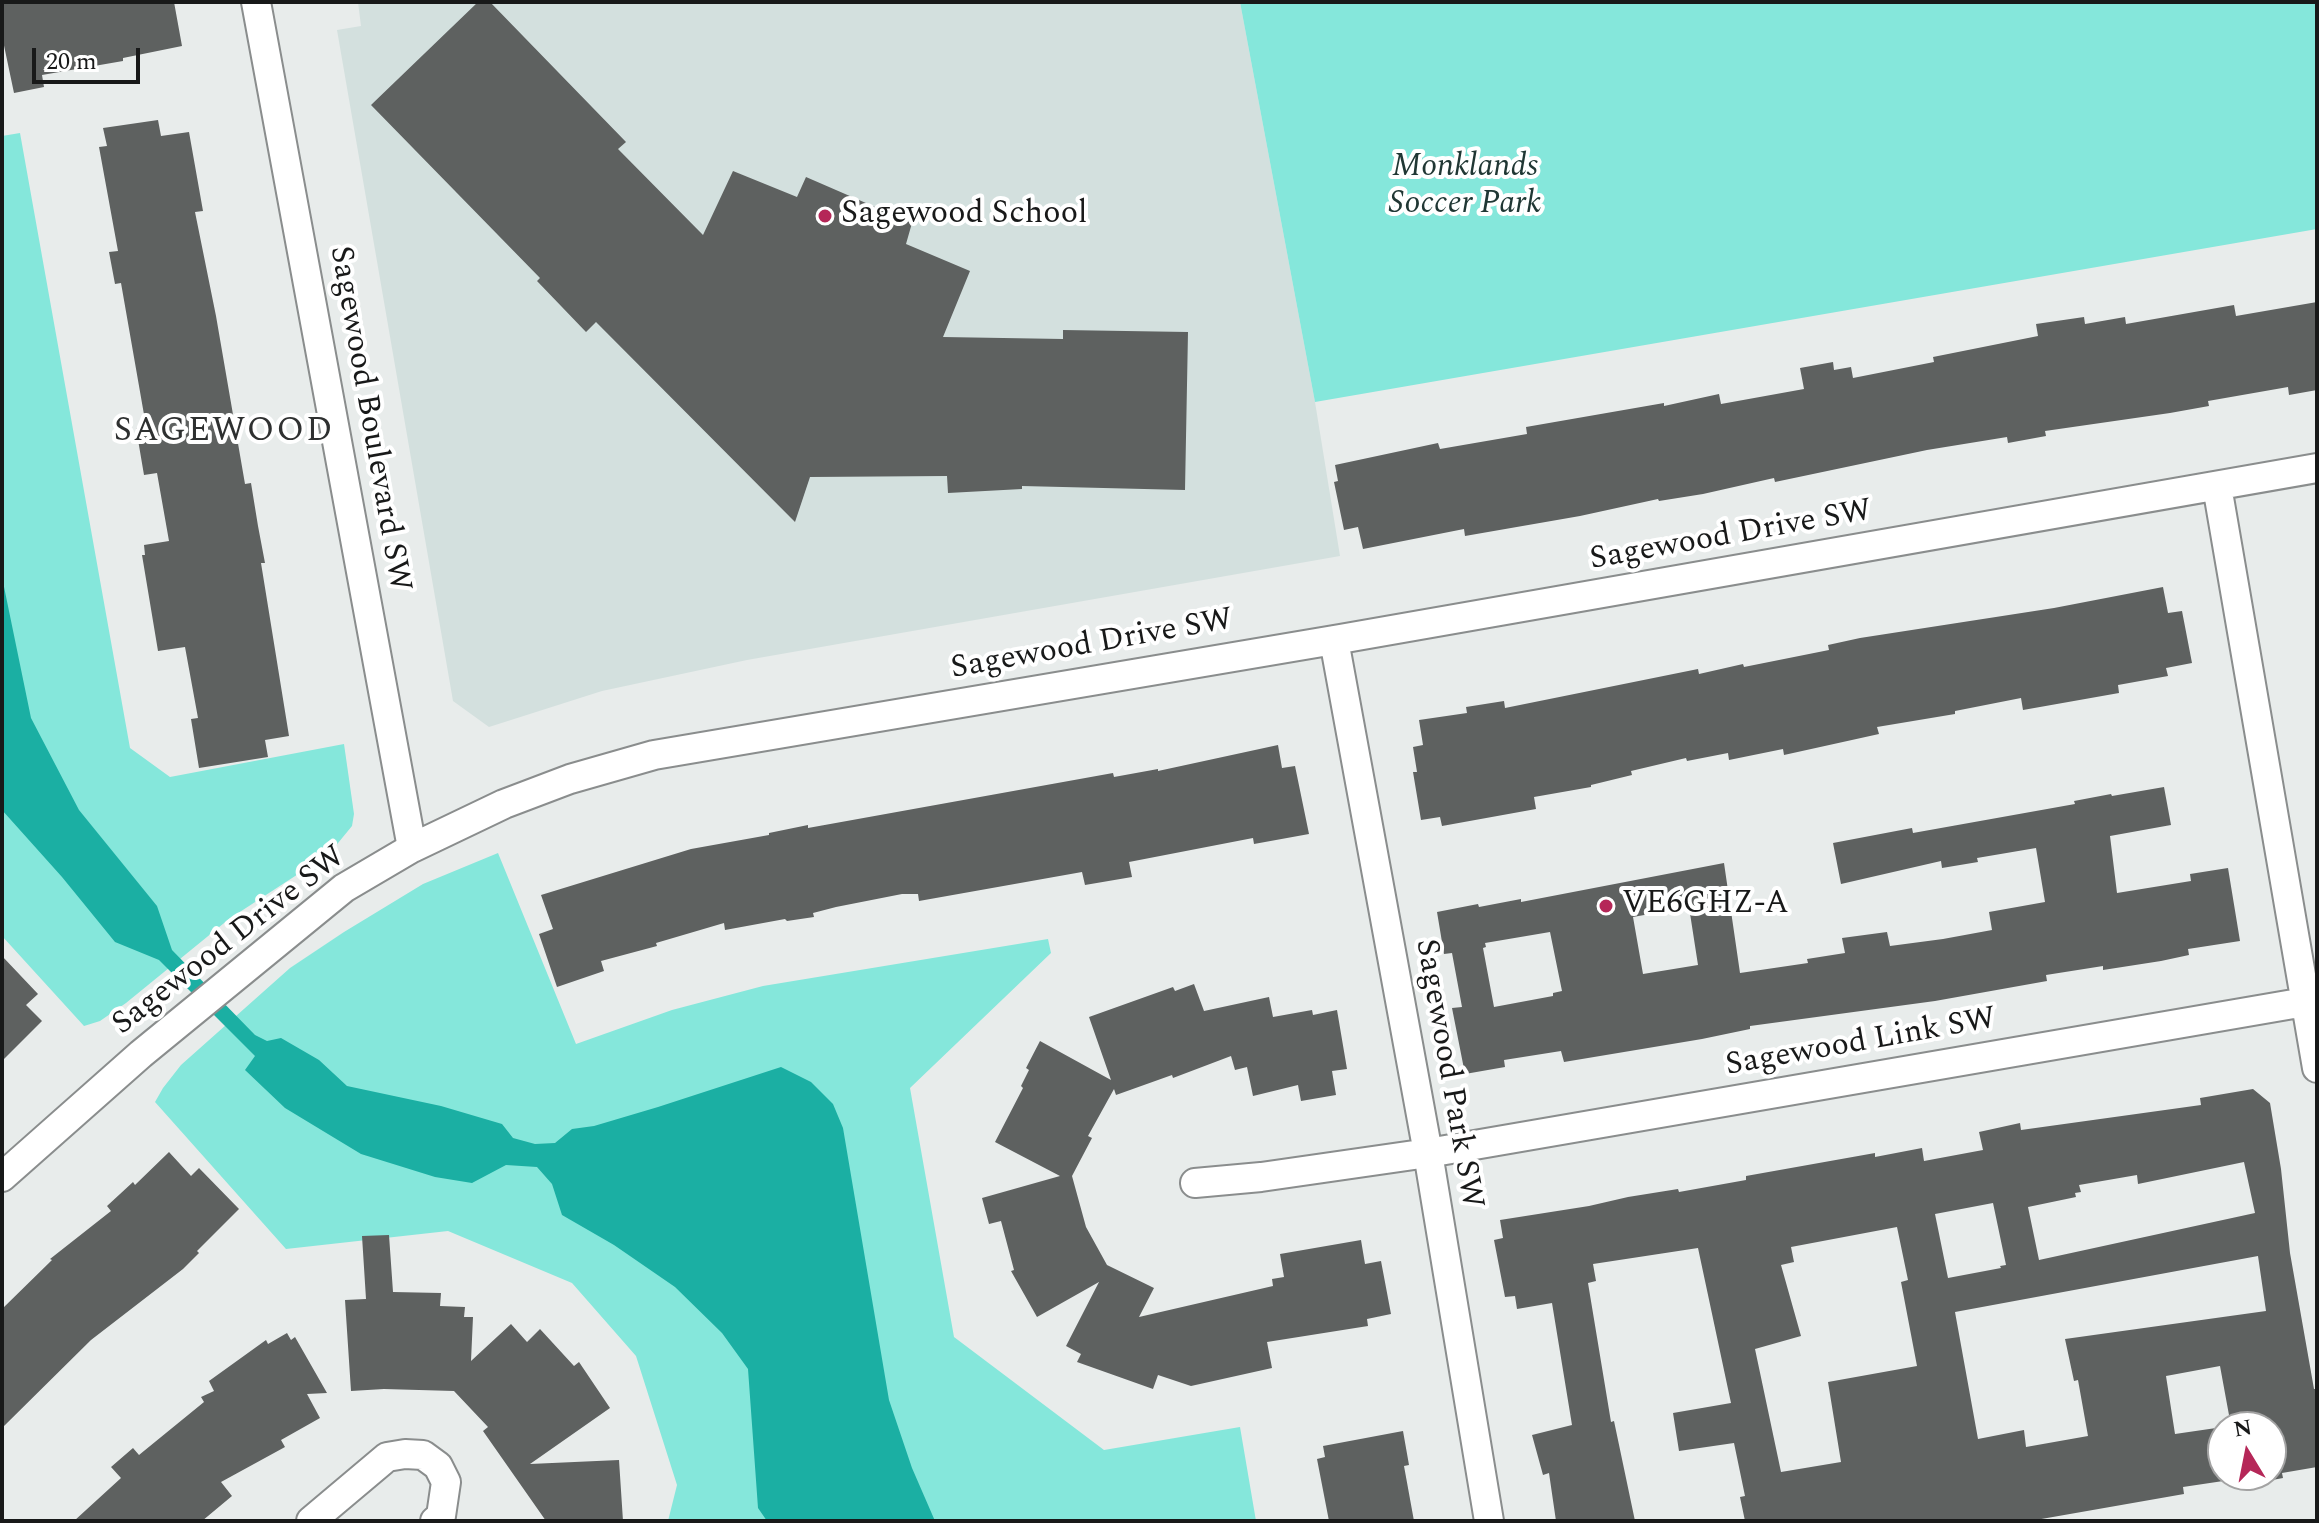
<!DOCTYPE html>
<style>
body{margin:0}
#map{position:relative;width:2319px;height:1523px;overflow:hidden;background:#e8eceb;font-family:Spectral,serif}
canvas{display:block}
.frame{position:absolute;inset:0;border:4px solid #181919;pointer-events:none}
.north{position:absolute;left:2207px;top:1411px;width:80px;height:80px;box-sizing:border-box;background:#fff;border:2px solid #a3a3a3;border-radius:50%;rotate:350deg;font-size:22px;font-weight:700;line-height:32px;text-align:center;color:#181919}
.north::after{content:'';display:block;margin:auto;width:28px;height:36px;background:#b52758;clip-path:polygon(50% 0,100% 100%,50% 72%,0 100%)}
.scale{position:absolute;left:32px;top:48px;width:108px;height:36px;box-sizing:border-box;border:4px solid #181919;border-top:0;padding-left:10px;font-size:24px;line-height:28px;white-space:nowrap;color:#181919;-webkit-text-stroke:6px #fff;paint-order:stroke}
</style>
<div id="map">
<canvas width="2319" height="1523"></canvas>
<div class="frame"></div>
<div class="north">N</div>
<div class="scale">20 m</div>
</div>
<script>
const ctx = document.querySelector('canvas').getContext('2d');
ctx.lineJoin = 'round';
function paint(path, color) {
  ctx.fillStyle = color;
  ctx.fill(path, 'evenodd');
}
function shape(rows) {
  const path = new Path2D();
  for (const r of rows) {
    path.moveTo(r[0], r[1]);
    for (let i = 2; i < r.length; i += 2) path.lineTo(r[i], r[i + 1]);
  }
  return path;
}
function strokePath(path, color, width, dash) {
  ctx.strokeStyle = color;
  ctx.lineWidth = width;
  ctx.lineCap = dash ? 'butt' : 'round';
  ctx.setLineDash(dash || []);
  ctx.stroke(path);
}
function drawText(font, color, halo, rows, align = 'center') {
  ctx.font = font + ' Spectral,serif';
  ctx.lineWidth = 8;
  ctx.setLineDash([]);
  ctx.textBaseline = 'middle';
  ctx.strokeStyle = halo;
  ctx.fillStyle = color;
  for (const [text, x, y, turn = 0] of rows) {
    ctx.save();
    ctx.translate(x, y);
    ctx.rotate((+turn || 0) * Math.PI / 180);
    ctx.textAlign = isNaN(turn) ? turn : align;
    if (halo) ctx.strokeText(text, 0, 0);
    ctx.fillText(text, 0, 0);
    ctx.restore();
  }
}
paint(shape([
 [358,2,1240,2,1315,402,1340,556,747,660,602,691,489,727,453,701,337,30,361,26]
]), '#d3e0de');
paint(shape([
 [1240,2,2317,2,2317,229,1315,402],
 [20,133,130,748,170,777,344,744,354,814,352,826,329,854,229,919,126,1003,100,1021,84,1026,2,936,2,136],
 [498,853,576,1044,672,1010,763,986,1048,939,1051,953,910,1088,954,1337,1104,1450,1240,1427,1256,1521,668,1521,677,1485,636,1356,572,1283,448,1231,286,1249,155,1102,163,1088,181,1065,290,968,344,932,423,884]
]), '#85e7db');
paint(shape([
 [2,577,31,718,79,810,157,906,172,950,255,1035,267,1041,281,1038,319,1060,347,1086,441,1106,502,1124,513,1138,535,1144,555,1143,572,1129,594,1126,658,1107,781,1067,811,1082,833,1104,843,1128,889,1400,912,1468,935,1521,767,1521,758,1508,748,1369,722,1333,675,1287,614,1245,562,1215,552,1184,537,1167,506,1165,472,1183,435,1177,361,1154,285,1108,245,1070,255,1056,159,960,115,942,62,877,2,810]
]), '#1bafa3');
paint(shape([
 [2,2,174,2,182,46,123,58,123,61,42,75,44,87,14,93,2,36],
 [478,2,490,2,626,142,618,149,703,235,733,171,797,197,806,177,912,223,906,244,970,271,943,337,1063,339,1063,330,1188,332,1185,490,1022,486,1022,489,948,493,947,476,810,477,795,522,596,322,586,332,537,281,540,278,371,105],
 [158,120,161,136,189,132,203,211,195,212,216,316,245,484,251,483,258,526,265,563,261,563,289,736,265,740,268,757,199,768,191,719,198,718,185,647,158,651,142,555,145,555,144,545,169,541,157,473,144,475,136,428,146,426,121,283,115,284,109,252,118,251,99,147,107,146,103,128],
 [2317,302,2317,390,2289,395,2288,387,2208,401,2209,406,2170,413,2045,431,2046,436,2008,443,2007,437,1927,450,1775,482,1774,478,1703,494,1659,501,1658,499,1580,516,1465,536,1464,529,1363,549,1358,527,1344,530,1334,482,1338,481,1335,465,1438,443,1440,449,1527,434,1526,427,1664,403,1664,406,1719,394,1721,404,1804,389,1800,368,1833,362,1834,370,1851,367,1853,378,1934,362,1933,357,2038,336,2036,324,2084,317,2085,324,2125,317,2126,324,2234,305,2236,316],
 [2163,587,2168,613,2182,611,2192,663,2166,668,2168,676,2118,685,2119,693,2023,710,2021,698,1955,711,1955,714,1877,727,1879,734,1784,755,1783,749,1729,760,1728,753,1687,761,1686,758,1631,771,1632,775,1591,785,1591,787,1534,797,1536,809,1442,826,1440,817,1421,820,1413,772,1417,772,1413,747,1423,745,1419,720,1467,713,1466,707,1504,701,1505,708,1698,669,1699,674,1743,664,1744,667,1829,650,1828,645,1860,638,2054,608],
 [1278,745,1282,768,1295,766,1309,834,1254,844,1253,838,1129,862,1132,877,1085,885,1082,872,919,901,918,894,902,894,836,907,813,913,814,917,787,921,785,919,725,930,724,923,656,943,657,946,601,961,604,971,557,987,539,934,553,929,541,895,691,849,769,835,769,833,808,825,808,828,1113,773,1114,777,1158,769,1158,771],
 [2164,787,2171,825,2110,836,2117,893,2191,881,2190,874,2228,868,2240,941,2188,949,2189,955,2161,961,2103,970,2103,966,2046,975,2047,981,1935,1001,1750,1026,1750,1029,1702,1039,1564,1062,1561,1051,1504,1060,1505,1067,1465,1074,1452,1008,1462,1007,1452,953,1444,954,1437,912,1478,904,1479,907,1521,899,1521,902,1724,863,1740,973,1808,963,1807,959,1845,953,1842,938,1887,932,1890,946,1943,939,1992,930,1989,912,2045,902,2036,848,1977,858,1978,862,1942,868,1941,861,1841,884,1833,843,1912,828,1913,833,2075,804,2074,801,2111,794,2112,796],
 [1689,907,1698,965,1643,974,1633,917],
 [1550,932,1562,991,1553,993,1553,996,1494,1007,1483,948,1486,947,1485,943],
 [2,956,38,994,26,1005,42,1021,2,1061],
 [1194,984,1204,1011,1269,997,1273,1017,1312,1010,1313,1015,1337,1010,1347,1069,1332,1071,1336,1095,1301,1101,1298,1085,1253,1096,1247,1067,1235,1070,1231,1056,1173,1078,1172,1075,1116,1095,1114,1089,1088,1136,1092,1138,1072,1176,1086,1227,1107,1265,1154,1288,1139,1317,1273,1286,1272,1279,1284,1277,1280,1254,1361,1240,1365,1264,1381,1261,1391,1314,1367,1319,1368,1326,1267,1342,1272,1368,1191,1386,1158,1375,1153,1389,1077,1362,1081,1354,1066,1346,1099,1282,1037,1317,1011,1271,1014,1270,1001,1221,989,1224,982,1198,1060,1176,995,1142,1023,1088,1021,1086,1029,1070,1026,1068,1040,1041,1111,1080,1089,1017,1173,987,1175,991],
 [2253,1089,2270,1103,2281,1169,2290,1253,2314,1389,2317,1389,2317,1467,2282,1473,2283,1478,2251,1484,2250,1477,2183,1487,2184,1494,2030,1521,1745,1521,1740,1497,1745,1496,1734,1443,1679,1451,1673,1413,1731,1403,1698,1248,1593,1264,1596,1281,1588,1283,1589,1289,1611,1422,1614,1421,1635,1521,1556,1521,1549,1473,1543,1475,1532,1435,1572,1425,1552,1303,1517,1309,1515,1296,1505,1297,1494,1240,1503,1238,1500,1220,1589,1206,1628,1197,1678,1189,1679,1192,1746,1180,1746,1176,1875,1153,1875,1157,1922,1148,1924,1161,1983,1150,1979,1132,2020,1123,2021,1130,2201,1105,2200,1098],
 [2244,1162,2255,1213,2039,1260,2028,1207,2076,1197,2075,1193,2081,1192,2079,1185,2137,1175,2138,1184],
 [1993,1203,2006,1265,2000,1266,2001,1268,1948,1278,1935,1214],
 [1897,1227,1908,1280,1901,1282,1917,1366,1828,1382,1841,1462,1781,1472,1755,1349,1801,1336,1781,1265,1794,1262,1791,1247],
 [2258,1256,2266,1311,2065,1339,2074,1381,2078,1380,2088,1436,2026,1447,2024,1430,1978,1439,1955,1312],
 [2220,1366,2231,1426,2226,1427,2271,1427,2271,1475,2223,1475,2223,1427,2175,1434,2166,1376],
 [169,1152,191,1176,199,1168,239,1209,197,1251,199,1253,183,1269,91,1340,2,1428,2,1309,52,1260,50,1259,111,1211,107,1206,133,1182,135,1185],
 [389,1235,393,1292,441,1293,440,1306,465,1307,464,1317,473,1317,471,1361,511,1324,527,1342,540,1329,574,1366,579,1362,610,1408,530,1464,619,1460,623,1521,546,1521,483,1431,488,1427,454,1391,384,1389,351,1391,345,1300,366,1299,362,1236],
 [287,1333,291,1340,295,1337,327,1393,307,1394,320,1418,281,1440,285,1447,221,1482,232,1496,202,1521,74,1521,121,1478,111,1467,133,1448,139,1455,204,1402,201,1397,214,1391,209,1381,266,1340,268,1344],
 [1403,1431,1409,1465,1404,1466,1414,1521,1329,1521,1317,1459,1325,1457,1323,1446]
]), '#5e6160');
const street = shape([
 [256,2,412,848],
 [2217,486,2317,1068],
 [1334,640,1428,1153,1489,1521],
 [2,1177,141,1054,344,888,412,848,504,804,570,779,654,755,1340,639,2317,468],
 [1195,1183,1261,1177,1428,1153,2305,1002],
 [311,1521,387,1457,405,1454,423,1455,438,1466,446,1482,441,1516,435,1521]
]);
strokePath(street, '#8a8d8d', 32);
strokePath(street, '#fff', 28);
for (const [x, y, r, color] of [
 [825,216,8,"#b52758"],
 [1606,906,8,"#b52758"]
]) {
  const dot = new Path2D();
  dot.arc(x, y, r, 0, 2 * Math.PI);
  ctx.fillStyle = color;
  ctx.fill(dot);
  strokePath(dot, '#fff', 3);
}
drawText('italic 32px', '#203734', '#fff', [
 ["Monklands",1465,169],
 ["Soccer Park",1465,206]
]);
drawText('32px', '#181919', '#fff', [
 ["Sagewood School",841,216],
 ["VE6GHZ-A",1622,906]
], 'left');
drawText('32px', '#181919', '#fff', [
 ["Sagewood Boulevard SW",368,419,80],
 ["Sagewood Drive SW",1731,537,-10],
 ["Sagewood Drive SW",1092,646,-10],
 ["Sagewood Drive SW",230,942,-38],
 ["Sagewood Link SW",1861,1044,-10],
 ["Sagewood Park SW",1447,1074,80]
]);
ctx.letterSpacing = '2px';
drawText('34px', '#2e3030', '#fff', [
 ["SAGEWOOD",224,433]
]);
ctx.letterSpacing = '0px';
</script>
